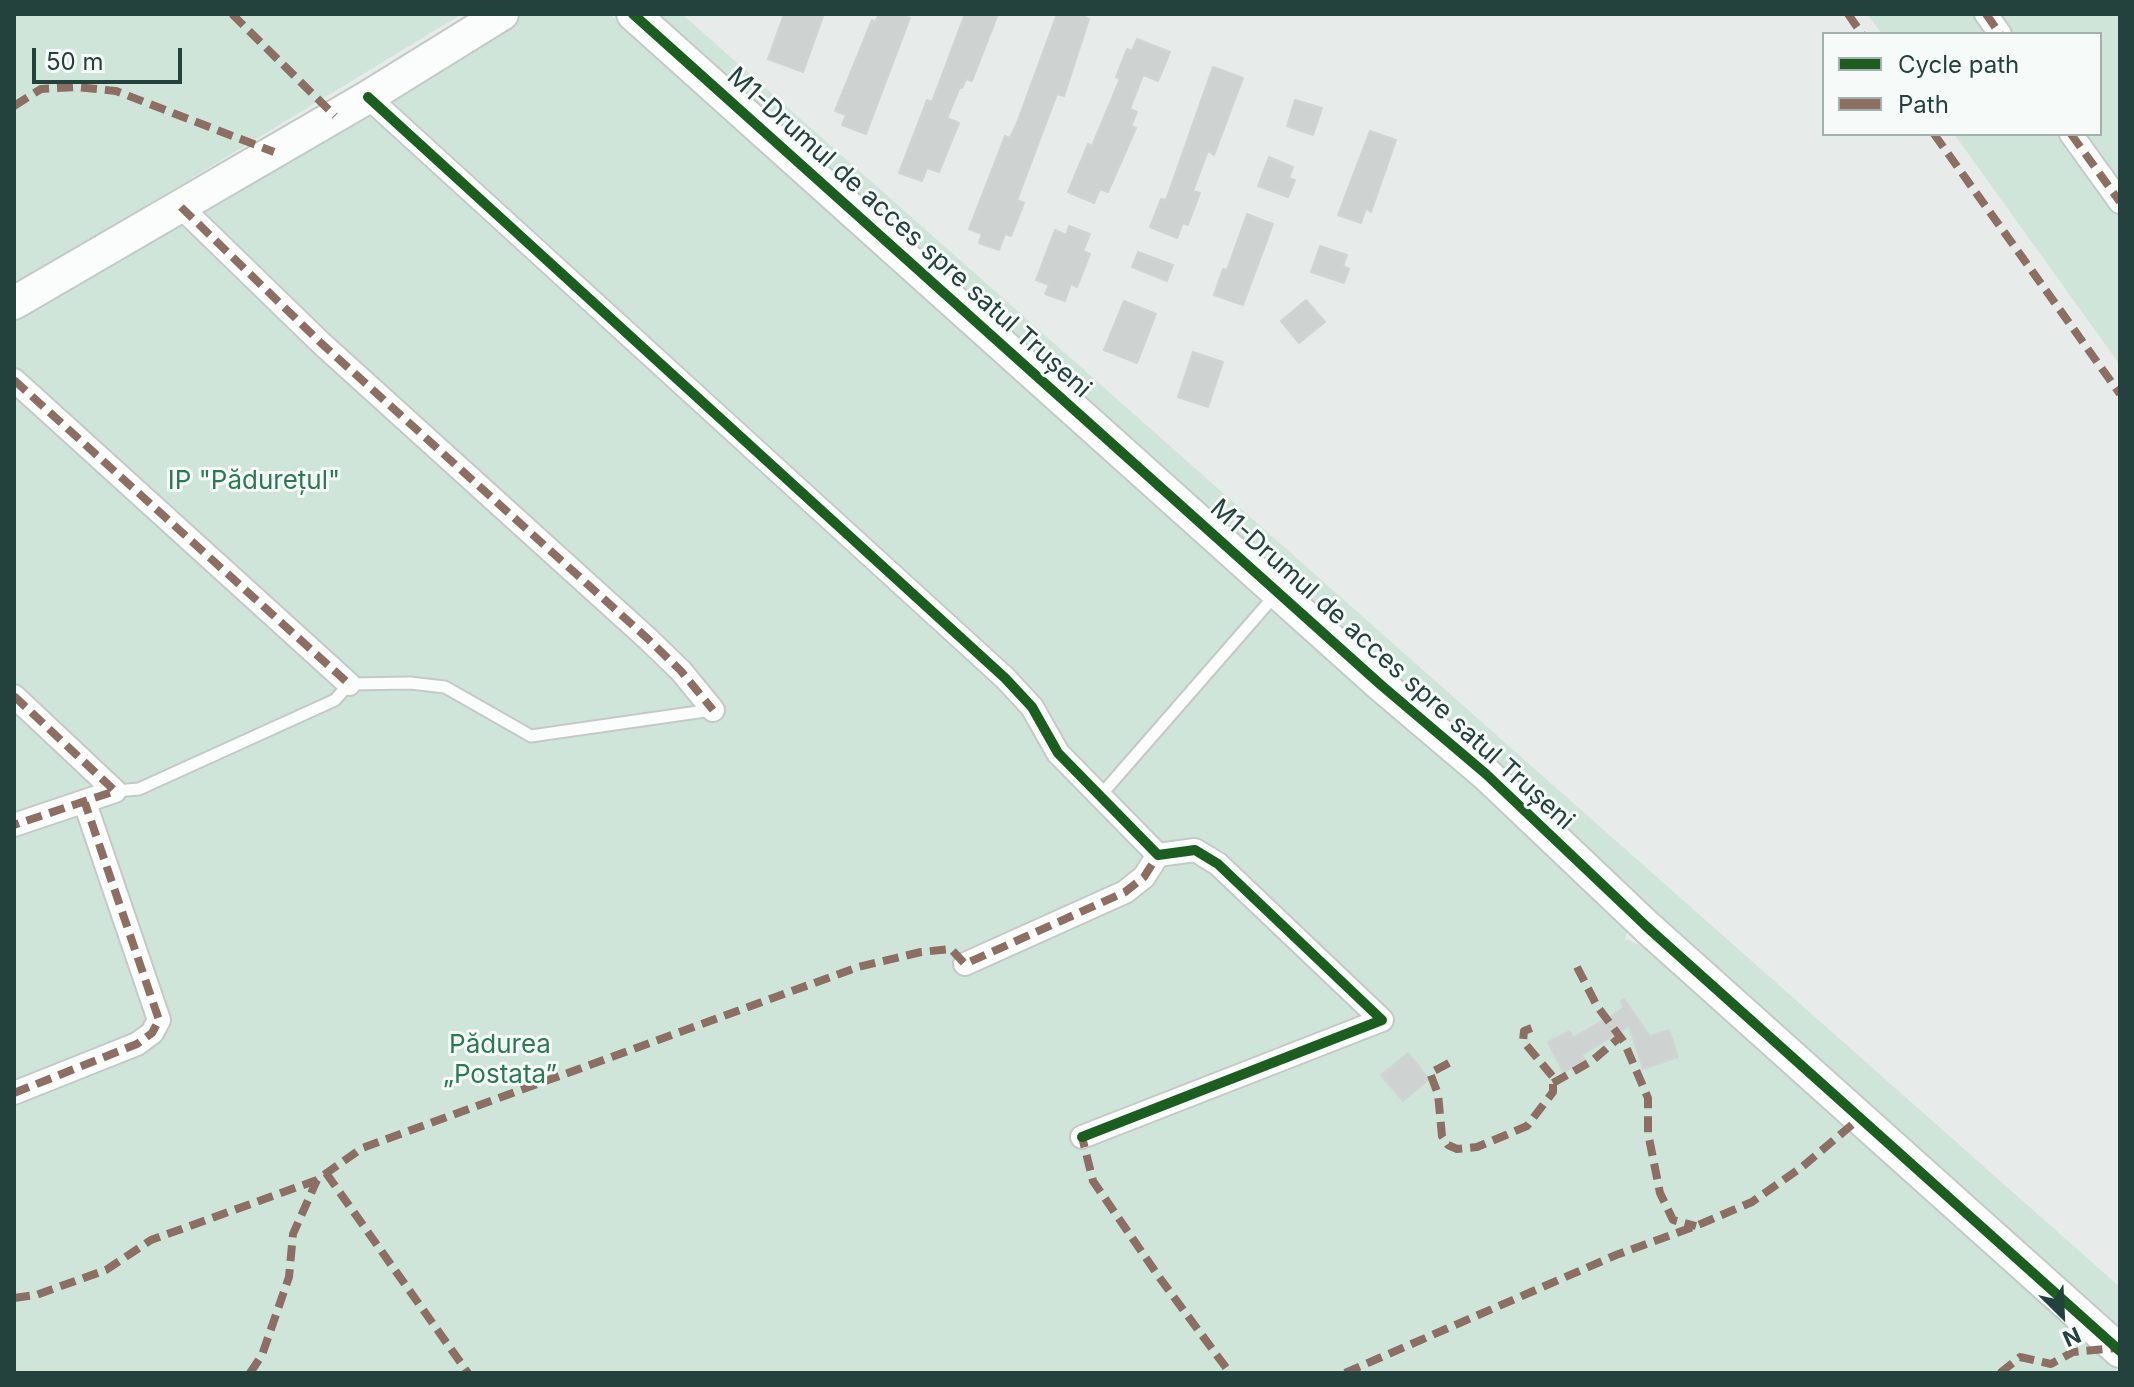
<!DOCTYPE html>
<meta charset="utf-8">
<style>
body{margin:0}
#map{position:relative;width:2134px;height:1387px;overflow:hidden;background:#e7ecea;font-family:Inter,sans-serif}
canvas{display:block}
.frame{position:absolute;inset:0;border:16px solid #23413d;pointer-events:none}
.legend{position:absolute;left:1822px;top:32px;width:280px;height:104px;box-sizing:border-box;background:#f6faf9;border:2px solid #a2b0ae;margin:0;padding:10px 14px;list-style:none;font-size:24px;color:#23413d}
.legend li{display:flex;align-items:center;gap:16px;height:40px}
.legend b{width:40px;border:2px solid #a2b0ae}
.north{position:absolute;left:2022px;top:1275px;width:80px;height:80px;-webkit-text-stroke:6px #f6faf9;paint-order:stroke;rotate:156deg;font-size:22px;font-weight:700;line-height:32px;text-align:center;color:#23413d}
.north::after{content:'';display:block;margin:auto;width:28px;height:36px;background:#23413d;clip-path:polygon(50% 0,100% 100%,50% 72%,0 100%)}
.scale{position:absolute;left:32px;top:48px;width:150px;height:36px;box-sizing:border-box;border:4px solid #23413d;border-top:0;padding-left:10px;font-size:24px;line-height:28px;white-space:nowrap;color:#23413d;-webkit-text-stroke:6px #f6faf9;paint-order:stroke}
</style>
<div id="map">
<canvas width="2134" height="1387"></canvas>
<div class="frame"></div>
<ul class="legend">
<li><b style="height:10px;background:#1b5e20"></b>Cycle path</li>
<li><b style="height:10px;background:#8d6e63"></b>Path</li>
</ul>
<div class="north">N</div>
<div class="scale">50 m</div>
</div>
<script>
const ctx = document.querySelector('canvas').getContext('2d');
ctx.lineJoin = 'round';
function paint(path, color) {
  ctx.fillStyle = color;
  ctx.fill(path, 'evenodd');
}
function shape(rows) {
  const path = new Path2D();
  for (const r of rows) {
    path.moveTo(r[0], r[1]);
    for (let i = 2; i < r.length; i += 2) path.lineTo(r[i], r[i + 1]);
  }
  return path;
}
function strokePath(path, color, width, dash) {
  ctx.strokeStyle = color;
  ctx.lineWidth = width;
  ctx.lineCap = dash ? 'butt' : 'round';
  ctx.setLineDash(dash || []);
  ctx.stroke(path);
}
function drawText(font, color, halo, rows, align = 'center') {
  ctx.font = font + ' Inter,sans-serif';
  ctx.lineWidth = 6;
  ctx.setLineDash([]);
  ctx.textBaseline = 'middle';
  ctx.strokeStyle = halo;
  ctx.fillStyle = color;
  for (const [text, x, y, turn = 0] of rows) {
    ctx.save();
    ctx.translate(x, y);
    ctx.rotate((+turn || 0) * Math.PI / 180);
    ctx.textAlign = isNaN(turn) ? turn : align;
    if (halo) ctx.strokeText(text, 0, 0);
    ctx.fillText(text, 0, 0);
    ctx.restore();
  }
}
paint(shape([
 [14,14,462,14,14,286],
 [517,14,610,14,1629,924,1625,939,1649,948,1822,1097,2120,1373,14,1373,14,309,198,206],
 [650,14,682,14,2120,1287,2120,1339],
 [1867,14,2120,14,2120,365,1954,134,2100,134,2100,34,1882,34]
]), '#d0e5d9');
const building = shape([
 [784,14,824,14,803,72,768,59,784,14],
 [879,14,899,14,910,18,866,134,842,125,846,115,835,111,872,20,875,22,879,14],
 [965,14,998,14,972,81,966,79,962,88,960,87,947,118,959,123,939,172,927,168,922,181,899,173,927,100,932,102,965,14],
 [1057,14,1077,14,1089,19,1064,96,1057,94,1017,200,1024,203,1011,236,1005,234,999,250,979,243,982,234,969,229,1005,136,1010,138,1017,123,1057,14],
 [1137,39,1170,52,1158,81,1143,75,1130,109,1137,112,1131,126,1136,128,1108,192,1100,189,1094,203,1068,192,1088,144,1092,146,1120,79,1116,77,1127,49,1132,51,1137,39],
 [1213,67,1243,78,1214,155,1208,151,1193,191,1200,193,1188,225,1183,223,1177,238,1150,227,1161,199,1166,200,1213,67],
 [1295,100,1322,108,1313,135,1287,126,1295,100],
 [1370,131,1396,140,1371,212,1366,208,1361,223,1338,215,1370,131],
 [1269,157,1293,167,1289,178,1295,180,1288,197,1258,186,1269,157],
 [1247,214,1273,224,1243,305,1214,295,1223,269,1227,270,1247,214],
 [1069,226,1090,234,1083,251,1090,254,1077,287,1071,284,1065,301,1045,294,1049,285,1036,280,1055,230,1066,235,1069,226],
 [1320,246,1347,255,1343,266,1349,269,1344,283,1311,272,1320,246],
 [1138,252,1173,265,1167,281,1132,267,1138,252],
 [1306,300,1325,322,1299,343,1281,321,1306,300],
 [1124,301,1156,314,1137,363,1104,350,1124,301],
 [1193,352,1223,362,1208,407,1178,397,1193,352],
 [1624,999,1650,1036,1669,1030,1678,1057,1643,1069,1629,1026,1582,1055,1585,1061,1563,1072,1548,1042,1570,1031,1573,1038,1603,1020,1604,1022,1623,1008,1621,1000,1624,999],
 [1408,1053,1429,1079,1403,1101,1381,1075,1408,1053]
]);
paint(building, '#ced3d2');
strokePath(building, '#d0d5d3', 2);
const lane = shape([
 [115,791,139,789,335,700,349,684,410,683,445,687,531,736,712,710],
 [1100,796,1277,593]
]);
const street = shape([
 [1986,14,2000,34],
 [368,97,1005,678,1032,707,1058,753,1158,855,1195,850,1218,864,1382,1020,1082,1137],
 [2071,134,2120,202],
 [181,207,321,343,648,639,681,671,713,710],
 [14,380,349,684],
 [14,696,115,791,14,825],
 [965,964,1125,892,1144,877,1158,855],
 [14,1093,137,1044,152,1033,159,1020,85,803]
]);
const secondary = shape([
 [633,14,1381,685,1486,774,1647,927,2120,1351],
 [14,303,368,97,502,14]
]);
strokePath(lane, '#c4c9c7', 15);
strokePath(street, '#c4c9c7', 26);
strokePath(secondary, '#c2cac8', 36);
strokePath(lane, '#fbfcfc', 11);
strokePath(street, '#fbfcfc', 22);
strokePath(secondary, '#fbfcfc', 32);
strokePath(shape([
 [232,14,335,116],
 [1848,14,1862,34],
 [1986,14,2000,34],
 [14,106,41,89,77,87,116,91,274,152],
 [1934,134,2120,394],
 [2071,134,2120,202],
 [181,207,321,343,648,639,681,671,713,710],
 [14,380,349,684],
 [14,696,115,791,14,825],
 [1577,967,1597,1006,1624,1042,1648,1098,1648,1133,1660,1193,1673,1220,1696,1226],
 [1449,1063,1430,1073,1438,1094,1442,1136,1448,1145,1457,1149,1477,1147,1506,1135,1527,1126,1553,1092,1553,1077,1523,1041,1524,1031,1537,1026],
 [1553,1083,1592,1061,1620,1037],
 [14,1093,137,1044,152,1033,159,1020,85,803],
 [1087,1135,1082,1137,1093,1181,1159,1277,1230,1373],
 [326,1173,468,1373],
 [14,1298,36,1295,106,1270,151,1240,317,1180,362,1148,858,967,921,952,951,949,965,964,1125,892,1144,877,1158,855],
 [250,1373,262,1355,289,1277,293,1234,317,1180],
 [1345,1373,1616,1255,1696,1226,1752,1202,1802,1167,1860,1118],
 [2000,1373,2020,1357,2051,1364,2073,1352,2117,1348]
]), '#8d6e63', 8, [16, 8]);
strokePath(shape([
 [633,14,1381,685,1486,774,1647,927,2120,1351],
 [368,97,1005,678,1032,707,1058,753,1158,855,1195,850,1218,864,1382,1020,1082,1137]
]), '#1b5e20', 10);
drawText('26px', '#23413d', '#f6faf9', [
 ["M1-Drumul de acces spre satul Trușeni",909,233,42],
 ["M1-Drumul de acces spre satul Trușeni",1392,665,42]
]);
drawText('26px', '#2b7a53', '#f6faf9', [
 ["IP \"Pădurețul\"",254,481],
 ["Pădurea",500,1045],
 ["„Postata”",500,1075]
]);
</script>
